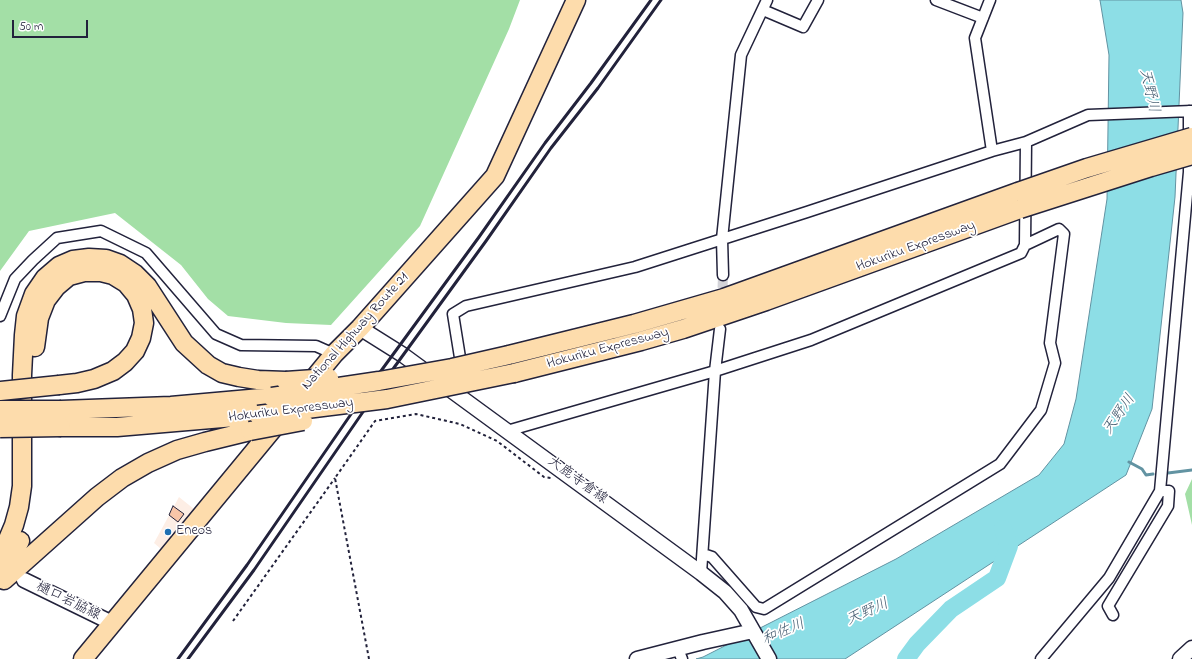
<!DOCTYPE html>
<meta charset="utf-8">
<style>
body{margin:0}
#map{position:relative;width:1192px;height:659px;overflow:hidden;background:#fff;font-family:"Indie Flower",sans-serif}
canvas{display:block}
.scale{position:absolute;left:12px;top:20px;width:76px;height:18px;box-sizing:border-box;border:2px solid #22223b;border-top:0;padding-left:5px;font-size:12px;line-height:14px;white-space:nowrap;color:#22223b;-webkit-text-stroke:3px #fff;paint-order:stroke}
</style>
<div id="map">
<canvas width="1192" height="659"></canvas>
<div class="scale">50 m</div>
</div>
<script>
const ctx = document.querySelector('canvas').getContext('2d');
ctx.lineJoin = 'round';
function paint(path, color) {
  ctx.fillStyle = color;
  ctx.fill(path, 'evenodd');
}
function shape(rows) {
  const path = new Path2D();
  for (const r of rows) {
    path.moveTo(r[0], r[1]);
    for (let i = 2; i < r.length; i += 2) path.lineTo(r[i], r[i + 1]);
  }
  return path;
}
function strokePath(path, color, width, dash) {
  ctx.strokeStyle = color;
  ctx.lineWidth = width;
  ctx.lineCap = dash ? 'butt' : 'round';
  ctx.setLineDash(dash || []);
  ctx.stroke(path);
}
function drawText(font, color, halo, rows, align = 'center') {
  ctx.font = font + ' "Indie Flower","Klee One",sans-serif';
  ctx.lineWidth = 3.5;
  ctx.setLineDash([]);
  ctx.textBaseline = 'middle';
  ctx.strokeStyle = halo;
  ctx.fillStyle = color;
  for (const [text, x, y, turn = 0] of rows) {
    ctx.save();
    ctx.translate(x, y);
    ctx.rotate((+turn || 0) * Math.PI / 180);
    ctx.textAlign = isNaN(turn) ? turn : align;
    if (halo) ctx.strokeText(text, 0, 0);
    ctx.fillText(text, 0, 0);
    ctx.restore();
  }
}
paint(shape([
 [179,497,194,509,161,549,154,543]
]), '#fdeee5');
paint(shape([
 [0,0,520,0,509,29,420,226,331,325,286,323,228,316,208,299,181,265,115,213,29,231,0,271],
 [1192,479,1192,525,1185,494]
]), '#a3dfa6');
const water = shape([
 [1100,0,1181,0,1183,13,1175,197,1152,409,1126,475,845,659,696,659,703,657,896,559,1039,475,1064,444,1076,399,1107,199,1109,55,1100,0]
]);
paint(water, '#8ddee6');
strokePath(water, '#6293a2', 1);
strokePath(shape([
 [1129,462,1142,469,1146,475,1153,474],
 [1168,473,1192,470]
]), '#6293a2', 3);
strokePath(shape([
 [906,659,917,644,951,609,997,578,1009,546,1003,529]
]), '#8ddee6', 18);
const building = shape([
 [173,506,184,514,178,522,169,515,173,506]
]);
paint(building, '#f8c5a8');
strokePath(building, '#22223b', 1);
strokePath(shape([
 [722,303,723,275]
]), '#d3d3d8', 10, [10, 5]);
const street = shape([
 [936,0,983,18],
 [990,0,975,38,992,151],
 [763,10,803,27,818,0],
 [723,275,722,239,741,55,767,0],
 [0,316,15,279,33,260,57,238,101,231,146,253,216,334,241,345,316,346,334,354],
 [462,370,453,314,466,306,635,267,807,212,992,151,1026,142],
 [507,431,715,371,811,340,1021,253,1025,245],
 [703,554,712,557,756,607,764,609,1000,464,1041,410,1055,363,1050,343,1064,234,1059,229,1025,245,1026,142,1088,115,1192,111],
 [701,573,715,371,720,329],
 [1113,615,1108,606,1168,506,1169,491,1160,491],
 [678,649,682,659],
 [1041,659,1109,578,1160,491,1189,172,1189,111]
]);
const secondary = shape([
 [360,328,403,355,701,573,725,592,741,610,769,659],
 [24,580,112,623],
 [637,659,703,642,753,631],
 [1180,659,1192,648]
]);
const highway = shape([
 [35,347,39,318,46,300,56,287,69,276,84,272,101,272,113,275,126,283,136,295,142,309,144,323,141,338,135,351,125,362,113,371,94,379,77,383,59,385],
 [509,355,634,324,724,298,1018,192],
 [514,373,641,341,683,329,766,301,1020,209],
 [306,388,334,354,360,328,495,176,576,0],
 [61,410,171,406,272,397],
 [61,427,117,427,258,415],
 [0,553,6,544,14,525,19,507,22,486,22,375,24,335,26,316,34,294,45,278,59,266,73,260,89,258,106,259,120,264,135,274,147,286,184,343,208,365,222,373,239,377,258,380,286,381],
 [0,575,20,541],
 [4,580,97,497,122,478,148,463,177,450,205,442,250,431],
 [83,659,281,419]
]);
strokePath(street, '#22223b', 13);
strokePath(secondary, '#22223b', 17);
strokePath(highway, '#22223b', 21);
strokePath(shape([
 [233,621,335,478],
 [369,659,335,478,375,421,416,414,460,424,497,441,544,477,551,478]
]), '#22223b', 2, [3, 3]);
strokePath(street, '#fff', 10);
strokePath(secondary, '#fff', 14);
strokePath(highway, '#fddcac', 18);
strokePath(shape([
 [178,659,247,565,378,375,479,237,545,143,591,83,651,0],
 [188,659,254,570,385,380,486,241,551,148,598,88,661,0]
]), '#22223b', 3);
const highwayBridge = shape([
 [1018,192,1087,168,1192,137],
 [1020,209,1151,167,1192,155],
 [286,381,329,378],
 [0,391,59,385],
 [272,397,379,381,452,368,509,355],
 [0,410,61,410],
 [258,415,387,399,514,373],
 [0,428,61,427],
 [250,431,303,421]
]);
strokePath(highwayBridge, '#22223b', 21, []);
strokePath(highwayBridge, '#fddcac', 18);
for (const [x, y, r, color] of [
 [168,532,4,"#1f6fb2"]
]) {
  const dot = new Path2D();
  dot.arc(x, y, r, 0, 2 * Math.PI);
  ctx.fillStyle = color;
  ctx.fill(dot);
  strokePath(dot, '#fff', 1.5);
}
drawText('14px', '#22223b', '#fff', [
 ["Hokuriku Expressway",916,247,-20],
 ["National Highway Route 21",356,332,-48],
 ["Hokuriku Expressway",608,349,-15],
 ["Hokuriku Expressway",291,411,-7],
 ["大鹿寺倉線",577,481,36],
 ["樋口岩脇線",68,602,26]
]);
drawText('14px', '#22223b', '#fff', [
 ["Eneos",176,532]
], 'left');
drawText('italic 15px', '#425a6e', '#fff', [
 ["天野川",1148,91,77],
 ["天野川",1120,415,-55],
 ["天野川",868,613,-24],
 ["和佐川",784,633,-23]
]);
</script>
